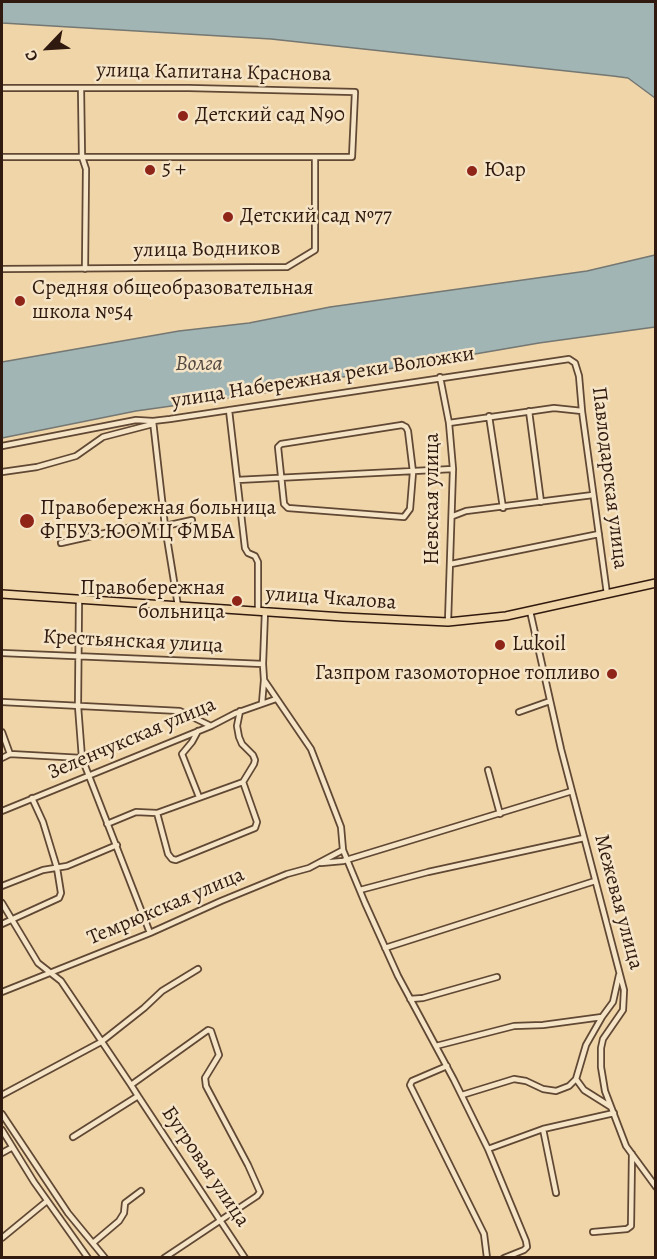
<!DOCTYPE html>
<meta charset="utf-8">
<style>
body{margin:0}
#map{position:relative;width:657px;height:1259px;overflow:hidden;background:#f0d5a8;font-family:Alegreya,serif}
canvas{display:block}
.frame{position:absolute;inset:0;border:3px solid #30190e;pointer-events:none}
.north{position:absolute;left:18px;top:18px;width:60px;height:60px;-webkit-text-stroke:4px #f5e4c6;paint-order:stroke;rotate:245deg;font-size:16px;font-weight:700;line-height:24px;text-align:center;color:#30190e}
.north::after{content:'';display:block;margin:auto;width:21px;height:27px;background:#30190e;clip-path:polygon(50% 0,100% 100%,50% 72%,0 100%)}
</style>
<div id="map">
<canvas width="657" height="1259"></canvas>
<div class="frame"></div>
<div class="north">С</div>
</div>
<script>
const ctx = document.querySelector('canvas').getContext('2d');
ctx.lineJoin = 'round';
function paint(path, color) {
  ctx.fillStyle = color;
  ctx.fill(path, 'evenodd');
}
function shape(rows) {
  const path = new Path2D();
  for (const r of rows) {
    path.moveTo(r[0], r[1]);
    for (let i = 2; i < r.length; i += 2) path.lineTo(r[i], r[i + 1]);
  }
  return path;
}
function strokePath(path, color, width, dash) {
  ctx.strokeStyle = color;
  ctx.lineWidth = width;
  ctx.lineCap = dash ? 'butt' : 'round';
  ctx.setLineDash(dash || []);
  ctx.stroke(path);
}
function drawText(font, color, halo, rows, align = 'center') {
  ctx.font = font + ' Alegreya,serif';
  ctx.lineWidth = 5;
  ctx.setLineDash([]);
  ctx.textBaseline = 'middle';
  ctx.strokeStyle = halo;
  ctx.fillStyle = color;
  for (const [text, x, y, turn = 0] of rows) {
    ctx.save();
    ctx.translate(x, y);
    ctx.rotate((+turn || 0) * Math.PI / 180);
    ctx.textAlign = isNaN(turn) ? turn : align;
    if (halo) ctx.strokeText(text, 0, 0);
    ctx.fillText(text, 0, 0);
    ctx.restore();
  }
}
const water = shape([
 [2,2,655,2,655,98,628,78,613,76,271,39,2,23,2,2],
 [655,255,655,327,539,343,353,375,264,393,136,411,2,438,2,362,179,331,249,323,330,307,587,271,655,255]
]);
paint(water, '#a1b5b5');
strokePath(water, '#747772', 1.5);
const minor = shape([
 [2,88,189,88,355,92,352,157,2,157],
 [81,88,82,157,86,169,85,269],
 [2,269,287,267,315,250,315,157],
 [440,377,449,423,453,469,448,622],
 [229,410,245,548,248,553,255,556,258,562,258,611],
 [529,411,541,502],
 [489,416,503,508],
 [153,421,165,526,178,606],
 [449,423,554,408,582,411],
 [402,425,406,427,408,431,413,472,410,509,404,517,288,508,284,504,278,447,281,444,402,425],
 [2,446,136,420,153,421,170,419,569,359,575,363,579,376,582,411,607,594],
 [2,472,37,467,76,456,103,437,153,424],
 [237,480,453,469],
 [453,516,466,511,593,495],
 [61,543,132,527,165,526,192,520],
 [451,564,599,534],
 [79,599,78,706,82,758,150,933],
 [265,611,263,664,264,680,311,749,341,827,343,850,365,903,398,976,454,1080,488,1149,526,1241,527,1247,524,1250,504,1258],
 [530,611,561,749,624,990,623,1010,603,1039,601,1048,601,1067,605,1091,626,1146,656,1187],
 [2,653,263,664],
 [2,702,180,711,211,726],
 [262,703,264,680],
 [519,712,550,701],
 [198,731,192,742,182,754,199,797],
 [2,732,10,754],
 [2,758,10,754,82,758],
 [488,770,500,814],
 [2,811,211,726,236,713,276,699],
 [157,813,168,854,172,859,176,860,255,828,257,822,243,782,254,764,255,760,253,755,242,744,239,737,237,726,240,711],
 [107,824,136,812,157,813,243,782],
 [321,863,343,861,572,791],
 [2,886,43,870,67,866,117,845],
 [360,890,428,872,584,838],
 [2,903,38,963,61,981,131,1085],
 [2,924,59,898,61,893,57,868,43,822,32,798],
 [385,948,595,881],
 [2,992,150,933,221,901,287,874,309,868,343,850],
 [410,999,423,998,497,977],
 [436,1046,514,1026,543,1025,602,1017,613,1002,619,975],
 [447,1066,412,1081,410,1085,484,1234,487,1258],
 [576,1079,586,1045,602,1017],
 [2,1095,101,1042,144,1008,162,991,198,969],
 [462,1095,514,1079,526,1081,543,1089,556,1091,569,1086,576,1079,584,1090,611,1107],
 [138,1096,245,1258],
 [2,1114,68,1213,105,1258],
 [543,1129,556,1193],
 [2,1130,34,1182,88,1258],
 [73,1137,138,1096,131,1085,208,1030,211,1031,219,1055,205,1078,206,1086,248,1165,260,1192,257,1196,164,1258],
 [488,1149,543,1129,614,1113],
 [2,1153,11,1148],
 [593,1232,627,1229,631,1226,632,1154],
 [2,1238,47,1201],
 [93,1243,119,1221,124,1213,125,1203,141,1191]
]);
const primary = shape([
 [2,594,343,617,448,622,506,616,656,583]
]);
strokePath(minor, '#604834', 8);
strokePath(primary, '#30190e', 10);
strokePath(minor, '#f5e4c6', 4.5);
strokePath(primary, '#f0d5a8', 7);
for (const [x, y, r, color] of [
 [183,116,6,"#8f2418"],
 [150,170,6,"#8f2418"],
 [472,171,6,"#8f2418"],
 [228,217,6,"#8f2418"],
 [20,301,6,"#8f2418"],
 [27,521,8,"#8f2418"],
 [237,601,6,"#8f2418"],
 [500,645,6,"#8f2418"],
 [612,674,6,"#8f2418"]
]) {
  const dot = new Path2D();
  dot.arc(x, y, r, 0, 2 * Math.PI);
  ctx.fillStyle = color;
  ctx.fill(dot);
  strokePath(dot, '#f5e4c6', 2);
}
drawText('21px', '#30190e', '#f5e4c6', [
 ["улица Капитана Краснова",214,73,1],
 ["улица Водников",207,250,-1],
 ["улица Набережная реки Воложки",323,378,-9],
 ["Павлодарская улица",609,478,83],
 ["Невская улица",433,499,-90],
 ["улица Чкалова",331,599,4],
 ["Крестьянская улица",133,642,3],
 ["Зеленчукская улица",132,739,-23],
 ["Межевая улица",618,902,75],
 ["Темрюкская улица",166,907,-23],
 ["Бугровая улица",205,1167,56]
]);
drawText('21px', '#30190e', '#f5e4c6', [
 ["Детский сад N90",195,116],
 ["5 +",162,170],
 ["Юар",484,171],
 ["Детский сад №77",240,217],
 ["Средняя общеобразовательная",32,289],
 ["школа №54",32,313],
 ["Правобережная больница",40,509],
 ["ФГБУЗ ЮОМЦ ФМБА",40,533],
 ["Правобережная",225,589,"right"],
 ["больница",225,613,"right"],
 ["Lukoil",512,645],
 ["Газпром газомоторное топливо",600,674,"right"]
], 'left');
drawText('italic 22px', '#524840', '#f5e4c6', [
 ["Волга",199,365]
]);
</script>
